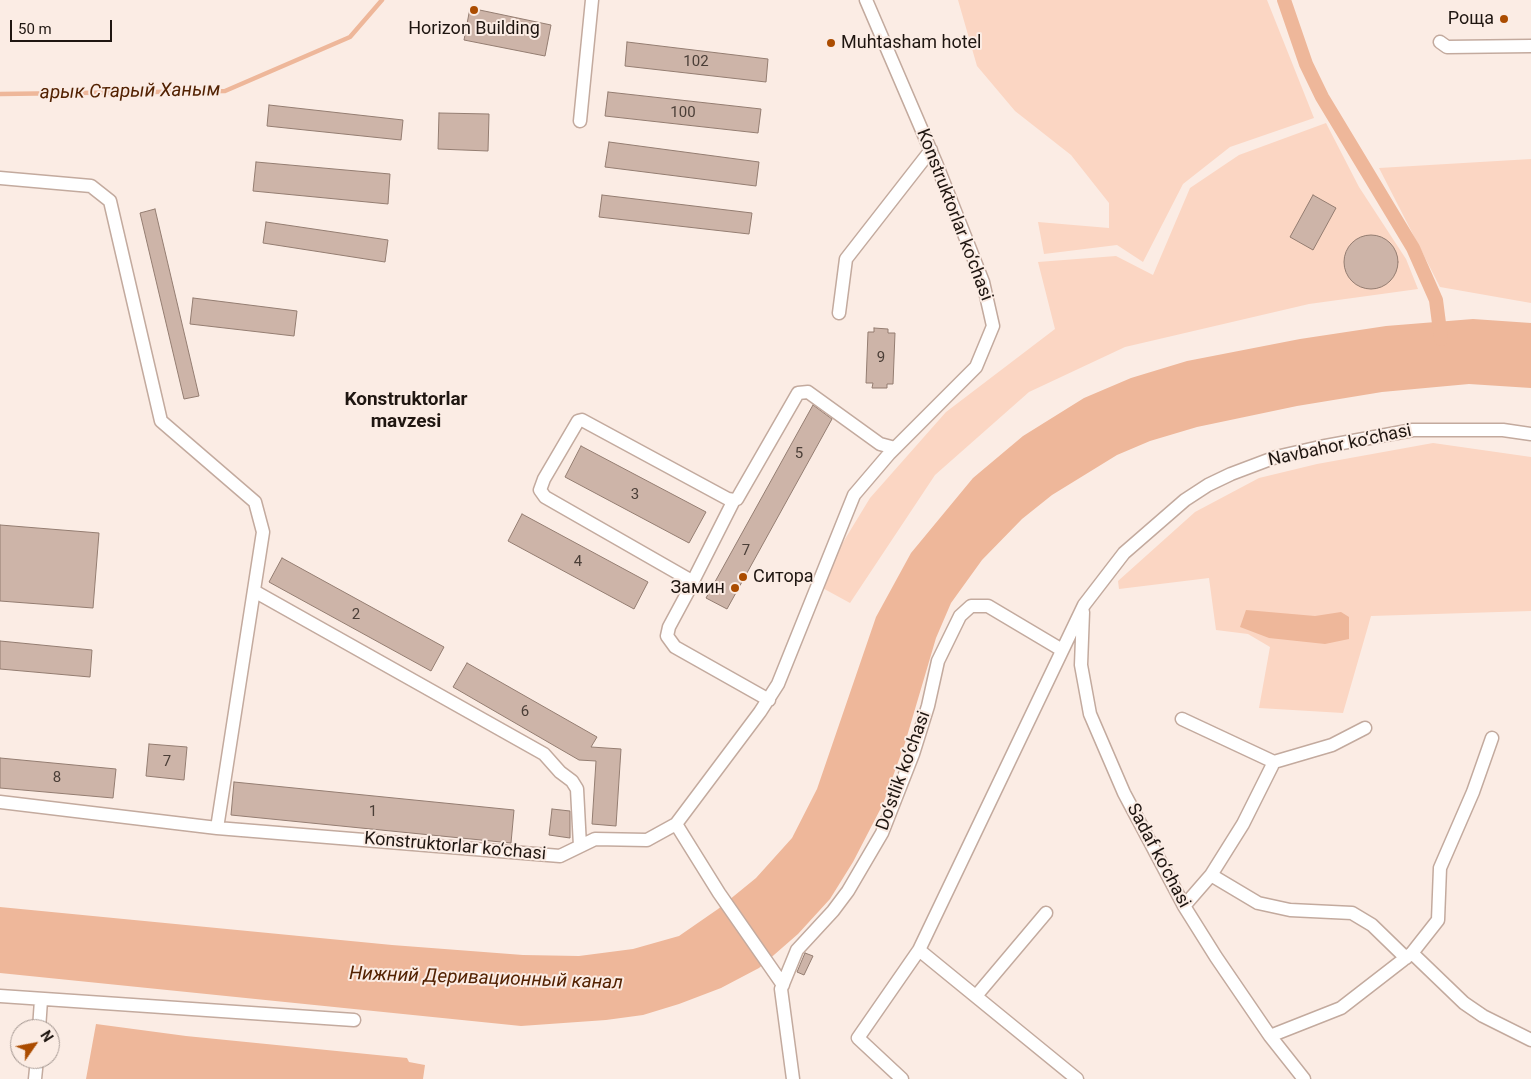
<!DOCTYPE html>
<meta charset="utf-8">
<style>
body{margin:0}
#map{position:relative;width:1531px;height:1079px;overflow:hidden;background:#fbece4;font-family:Roboto,sans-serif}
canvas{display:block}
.north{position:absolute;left:10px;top:1019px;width:50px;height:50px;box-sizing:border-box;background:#fbece4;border:1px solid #a39690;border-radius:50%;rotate:57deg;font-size:14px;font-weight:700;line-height:20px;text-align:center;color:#1f1611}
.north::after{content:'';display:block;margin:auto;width:18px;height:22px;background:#ab4c00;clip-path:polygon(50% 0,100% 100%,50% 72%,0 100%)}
.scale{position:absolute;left:10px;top:20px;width:102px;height:22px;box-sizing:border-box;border:2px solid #1f1611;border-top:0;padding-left:6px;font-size:15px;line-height:18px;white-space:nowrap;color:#1f1611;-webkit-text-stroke:4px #fbece4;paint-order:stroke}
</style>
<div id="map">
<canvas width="1531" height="1079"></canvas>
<div class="north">N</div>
<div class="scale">50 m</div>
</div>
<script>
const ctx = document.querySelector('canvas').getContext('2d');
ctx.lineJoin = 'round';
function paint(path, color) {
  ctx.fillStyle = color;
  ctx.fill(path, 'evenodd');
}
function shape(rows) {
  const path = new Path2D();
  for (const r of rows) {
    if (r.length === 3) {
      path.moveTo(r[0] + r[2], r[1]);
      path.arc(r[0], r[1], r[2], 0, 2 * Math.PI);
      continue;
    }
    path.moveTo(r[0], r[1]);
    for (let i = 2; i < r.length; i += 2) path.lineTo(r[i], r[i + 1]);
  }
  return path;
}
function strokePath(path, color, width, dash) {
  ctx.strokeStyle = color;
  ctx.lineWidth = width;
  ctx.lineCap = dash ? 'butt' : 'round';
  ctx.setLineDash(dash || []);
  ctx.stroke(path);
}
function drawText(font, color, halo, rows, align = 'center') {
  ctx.font = font + ' Roboto,sans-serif';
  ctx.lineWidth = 4;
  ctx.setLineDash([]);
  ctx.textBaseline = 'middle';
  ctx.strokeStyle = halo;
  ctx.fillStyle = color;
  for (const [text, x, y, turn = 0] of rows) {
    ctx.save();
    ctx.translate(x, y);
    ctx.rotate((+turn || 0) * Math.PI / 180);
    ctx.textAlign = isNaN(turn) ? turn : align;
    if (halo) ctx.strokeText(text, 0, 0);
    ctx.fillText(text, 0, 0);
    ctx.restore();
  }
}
paint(shape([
 [958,0,1267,0,1314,118,1230,147,1183,184,1143,262,1117,245,1044,254,1038,222,1109,228,1109,203,1071,155,1015,111,977,66],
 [1326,123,1359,187,1406,259,1418,289,1309,304,1125,347,1029,392,935,475,850,603,817,585,870,498,946,412,1055,329,1038,262,1116,256,1153,275,1190,188,1239,155],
 [1531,159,1531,303,1440,287,1379,168],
 [1433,443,1531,457,1531,611,1371,616,1343,713,1259,708,1270,647,1248,634,1216,630,1209,578,1119,589,1118,581,1195,512,1259,478,1317,464]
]), '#fbd6c3');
paint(shape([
 [1473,319,1531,323,1531,388,1469,384,1382,392,1297,406,1197,427,1150,441,1117,455,1052,495,1022,519,982,560,951,603,936,638,905,743,883,804,853,862,830,899,798,934,759,968,721,988,679,1004,643,1015,606,1020,521,1026,0,973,0,907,392,945,523,955,579,956,633,949,679,936,718,909,756,878,792,838,817,789,876,617,911,553,973,478,1023,436,1084,398,1131,378,1187,361,1300,339,1386,326],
 [1246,610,1315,616,1341,612,1349,617,1349,639,1325,644,1269,638,1240,627],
 [96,1024,186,1036,407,1058,409,1062,425,1065,423,1079,86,1079]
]), '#eeb79a');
strokePath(shape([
 [0,94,225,91,350,37,382,0]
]), '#eeb79a', 4.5);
strokePath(shape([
 [1284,0,1306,64,1322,97,1413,248,1436,300,1441,339]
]), '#eeb79a', 14);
const building = shape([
 [470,8,551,25,545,56,464,40,470,8],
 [627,42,768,59,766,82,625,66,627,42],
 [608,92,761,109,758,133,605,116,608,92],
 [269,105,403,120,401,140,267,126,269,105],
 [439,113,489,114,488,151,438,149,439,113],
 [609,142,759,162,756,186,605,167,609,142],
 [256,162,390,174,388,204,253,191,256,162],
 [602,195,752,213,749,234,599,217,602,195],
 [1313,195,1336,208,1313,250,1290,237,1313,195],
 [155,209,199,396,184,399,140,213,155,209],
 [266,222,388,240,385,262,263,243,266,222],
 [1371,262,27],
 [193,298,297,311,294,336,190,324,193,298],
 [874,328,888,329,888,333,895,333,893,384,887,384,887,388,872,388,873,383,866,383,868,332,874,332,874,328],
 [813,405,832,419,727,609,706,598,813,405],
 [581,446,706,512,689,543,565,477,581,446],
 [522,514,648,582,634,609,508,541,522,514],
 [0,525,99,533,93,608,0,601,0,525],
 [282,558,444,647,431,671,269,582,282,558],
 [0,641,92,650,90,677,0,669,0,641],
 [467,663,597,737,591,747,621,749,616,826,592,824,596,761,579,760,453,687,467,663],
 [149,744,187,747,184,780,146,776,149,744],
 [0,758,116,769,113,798,0,788,0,758],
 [234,782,514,810,511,843,231,815,234,782],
 [552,809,570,811,570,838,549,835,552,809],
 [805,953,813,956,804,975,797,972,805,953]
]);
paint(building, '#cdb4a8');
strokePath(building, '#947d71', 1);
const minor = shape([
 [1440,42,1447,47,1531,46],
 [580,121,592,0],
 [0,178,91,186,110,201,161,421,255,502,263,532,217,828],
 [839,313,846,259,931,150],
 [692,583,734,500],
 [254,591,544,754,560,772,572,781,577,789,580,846],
 [1083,612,1081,665,1090,714,1124,793,1184,906,1216,957,1270,1036,1304,1079],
 [769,700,675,647,667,636,669,627,690,588,692,583,690,580,545,497,540,490,544,479,578,421,582,420,728,499,734,500,737,499,798,393,808,392,880,444,895,448],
 [1182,719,1274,762,1332,745,1365,728],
 [0,802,217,828,560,856,595,839,647,840,676,824,760,712,778,684,854,495,889,454,976,367,993,326,983,282,936,163,866,0],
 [676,824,719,893,783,985],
 [1211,875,1258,903,1290,910,1352,913,1372,925,1406,958],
 [1184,906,1211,875,1243,824,1274,762],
 [919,950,1077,1079],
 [1412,953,1464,1003,1483,1016,1531,1040],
 [0,996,354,1020],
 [976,996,1046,913],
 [39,1029,41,1000],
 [1270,1036,1341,1008,1412,953,1438,920,1440,868,1473,792,1492,738],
 [35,1079,37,1059],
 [793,1079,781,989,797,950,833,911,848,891,882,833,913,754,928,706,938,661,960,616,971,606,988,606,1062,650],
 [902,1079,858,1038,919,950,1084,605,1124,553,1185,500,1208,485,1231,474,1276,457,1320,447,1413,430,1503,430,1531,434]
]);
strokePath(minor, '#c3aa9e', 15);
strokePath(minor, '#fff', 12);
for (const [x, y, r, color] of [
 [474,10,5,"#ab4c00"],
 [1504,19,5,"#ab4c00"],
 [831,43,5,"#ab4c00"],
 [743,577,5,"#ab4c00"],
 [735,588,5,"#ab4c00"]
]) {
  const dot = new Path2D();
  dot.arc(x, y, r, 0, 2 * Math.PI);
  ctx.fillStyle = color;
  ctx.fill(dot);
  strokePath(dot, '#fbece4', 2);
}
drawText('15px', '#4a3e37', null, [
 ["102",696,62],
 ["100",683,113],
 ["9",881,358],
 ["5",799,454],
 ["3",635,495],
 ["7",746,551],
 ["4",578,562],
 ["2",356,615],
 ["6",525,712],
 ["7",167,762],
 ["8",57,778],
 ["1",373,812]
]);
drawText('18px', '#1f1611', '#fbece4', [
 ["Роща",1494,19],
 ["Horizon Building",474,29,"center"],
 ["Muhtasham hotel",841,43,"left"],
 ["Ситора",753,577,"left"],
 ["Замин",725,588]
], 'right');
drawText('18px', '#1f1611', '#fbece4', [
 ["Konstruktorlar ko‘chasi",954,215,69],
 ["Navbahor ko‘chasi",1340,446,-12],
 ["Do‘stlik ko‘chasi",904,771,-70],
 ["Konstruktorlar ko‘chasi",455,847,5],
 ["Sadaf ko‘chasi",1158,856,62]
]);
drawText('italic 19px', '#532202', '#fbece4', [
 ["арык Старый Ханым",130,92,-1],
 ["Нижний Деривационный канал",486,979,2]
]);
drawText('bold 19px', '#1f1611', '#fbece4', [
 ["Konstruktorlar",406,400],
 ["mavzesi",406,422]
]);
</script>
